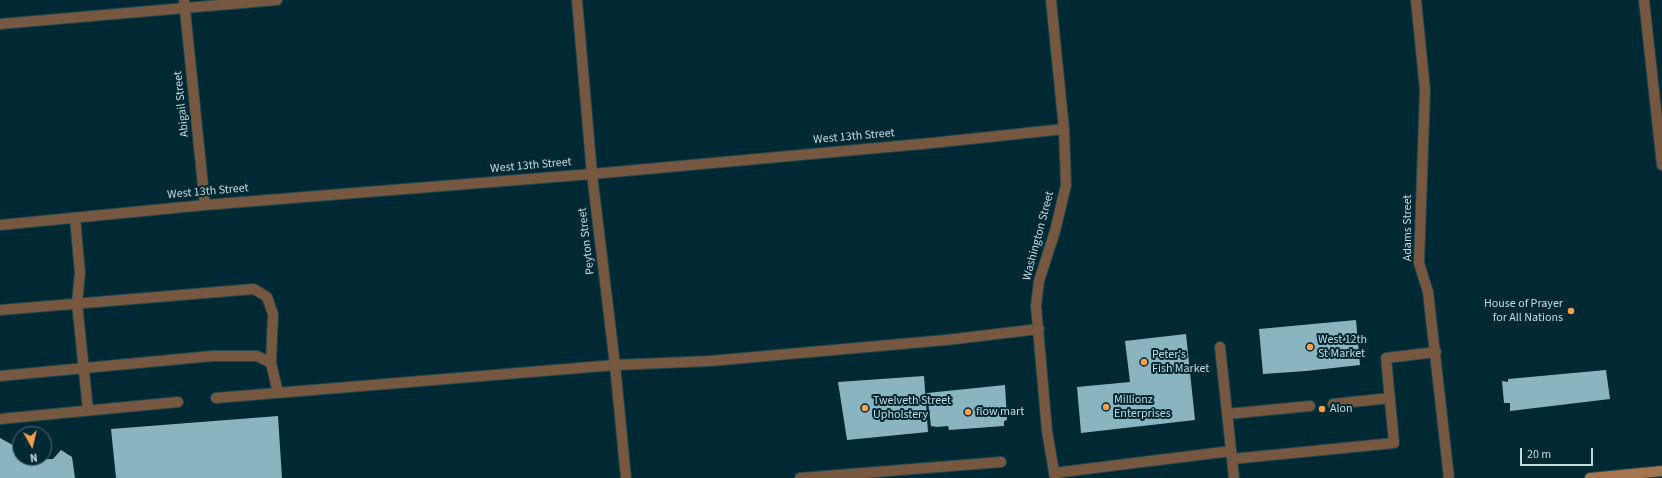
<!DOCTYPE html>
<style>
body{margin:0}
#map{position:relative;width:1662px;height:478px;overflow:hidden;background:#002933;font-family:"Source Sans 3",sans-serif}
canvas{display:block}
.north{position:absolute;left:12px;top:426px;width:40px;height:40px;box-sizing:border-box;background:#002933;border:1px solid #4e6f78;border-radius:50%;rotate:172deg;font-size:11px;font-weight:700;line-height:16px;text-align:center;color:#c3d8df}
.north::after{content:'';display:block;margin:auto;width:14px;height:18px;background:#f99f4d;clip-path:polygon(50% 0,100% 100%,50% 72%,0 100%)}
.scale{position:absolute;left:1520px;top:448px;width:73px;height:18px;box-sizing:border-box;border:2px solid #c3d8df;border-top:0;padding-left:5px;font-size:12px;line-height:14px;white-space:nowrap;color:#c3d8df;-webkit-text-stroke:3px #002933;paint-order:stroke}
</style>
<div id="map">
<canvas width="1662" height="478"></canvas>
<div class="north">N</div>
<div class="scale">20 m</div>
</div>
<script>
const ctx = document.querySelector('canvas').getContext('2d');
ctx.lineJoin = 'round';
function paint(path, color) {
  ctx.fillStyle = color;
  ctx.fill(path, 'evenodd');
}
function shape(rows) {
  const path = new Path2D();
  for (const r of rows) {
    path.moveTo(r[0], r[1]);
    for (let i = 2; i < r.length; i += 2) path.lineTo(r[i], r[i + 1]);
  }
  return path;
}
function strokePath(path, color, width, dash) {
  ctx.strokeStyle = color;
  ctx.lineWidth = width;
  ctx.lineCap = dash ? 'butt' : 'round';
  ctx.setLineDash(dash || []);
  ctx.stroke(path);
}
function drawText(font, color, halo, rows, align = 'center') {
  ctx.font = font + ' "Source Sans 3",sans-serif';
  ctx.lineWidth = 4;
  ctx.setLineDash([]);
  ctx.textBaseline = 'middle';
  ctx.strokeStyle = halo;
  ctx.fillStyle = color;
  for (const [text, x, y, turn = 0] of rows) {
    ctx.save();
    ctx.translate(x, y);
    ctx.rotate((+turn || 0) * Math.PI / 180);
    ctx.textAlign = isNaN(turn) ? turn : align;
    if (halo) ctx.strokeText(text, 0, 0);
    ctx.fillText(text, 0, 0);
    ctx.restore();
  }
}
paint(shape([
 [1356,320,1360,365,1306,371,1263,374,1259,329],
 [1186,334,1195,420,1081,433,1077,387,1130,382,1125,341],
 [1606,370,1610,399,1510,411,1510,403,1504,403,1502,381,1508,382,1508,379],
 [924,376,928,432,847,440,838,382],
 [1005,385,1007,420,1004,421,1004,426,949,430,948,426,937,427,931,426,927,393],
 [278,416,282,478,116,478,111,429],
 [0,438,20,449,20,458,26,460,53,459,61,450,72,457,75,478,0,478]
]), '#8bb4c1');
const service = shape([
 [1644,0,1662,165],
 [0,24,277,0],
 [75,218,80,273,77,303,88,410],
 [0,310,254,289,267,297,273,314,271,363,278,393],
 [1220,347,1232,459,1394,443,1386,358,1436,352],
 [0,376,212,356,257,356,271,363],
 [216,398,615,365,710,361,946,340,1039,329],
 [1333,404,1390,398],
 [1227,414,1310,406],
 [0,419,178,402],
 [1232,459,1234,478],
 [1054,473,1231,451],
 [800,478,1001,462]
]);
const minor = shape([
 [184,0,205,205],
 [1051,0,1064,129,1066,185,1055,231,1039,281,1036,306,1047,431,1055,478],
 [1416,0,1425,90,1419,263,1428,292,1449,478],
 [0,225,205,205,592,174,932,143,1064,129]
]);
const tertiary = shape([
 [577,0,592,174,615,365,626,478]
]);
const secondary = shape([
 [1590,478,1662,471]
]);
strokePath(service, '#1f454f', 12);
strokePath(minor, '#1f454f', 12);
strokePath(tertiary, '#1f454f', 12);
strokePath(secondary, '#1f454f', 12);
strokePath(service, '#765840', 10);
strokePath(minor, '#765840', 10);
strokePath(tertiary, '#765840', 10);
strokePath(secondary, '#a4754e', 10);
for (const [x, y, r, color] of [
 [1571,311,4,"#f99f4d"],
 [1310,347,4,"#f99f4d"],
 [1144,362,4,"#f99f4d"],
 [1106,407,4,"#f99f4d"],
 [865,408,4,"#f99f4d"],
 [1322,409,4,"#f99f4d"],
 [968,412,4,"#f99f4d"]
]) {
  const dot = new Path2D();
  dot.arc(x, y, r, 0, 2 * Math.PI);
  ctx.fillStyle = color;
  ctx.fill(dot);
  strokePath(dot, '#002933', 1.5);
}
drawText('12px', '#c3d8df', '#002933', [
 ["Abigail Street",182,104,-96],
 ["West 13th Street",854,137,-5],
 ["West 13th Street",531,166,-5],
 ["West 13th Street",208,192,-5],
 ["Adams Street",1408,228,-90],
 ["Washington Street",1039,236,-75],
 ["Peyton Street",587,241,-97]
]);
drawText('12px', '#c3d8df', '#002933', [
 ["House of Prayer",1563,304,"right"],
 ["for All Nations",1563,318,"right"],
 ["West 12th",1318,340],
 ["St Market",1318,354],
 ["Peter's",1152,355],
 ["Fish Market",1152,369],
 ["Millionz",1114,400],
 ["Enterprises",1114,414],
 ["Twelveth Street",873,401],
 ["Upholstery",873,415],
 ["Alon",1330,409],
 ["flow mart",976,412]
], 'left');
</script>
